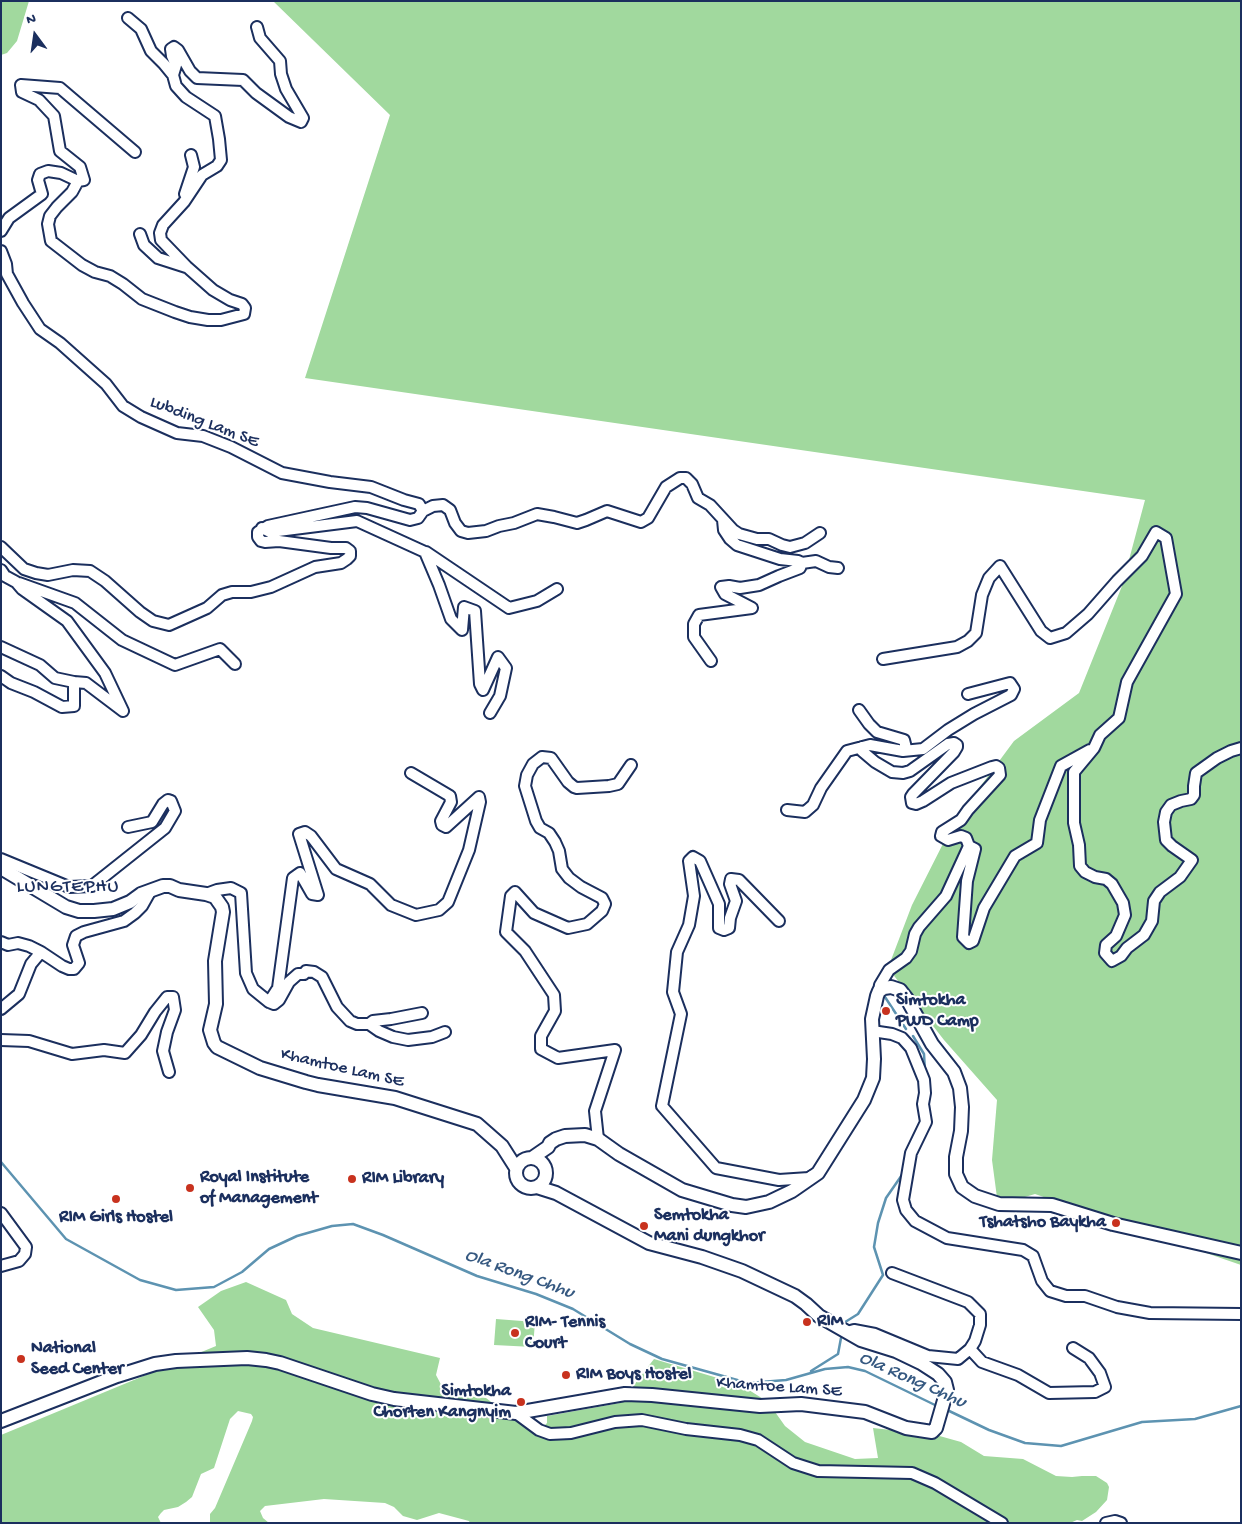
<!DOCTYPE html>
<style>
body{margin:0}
#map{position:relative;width:1242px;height:1524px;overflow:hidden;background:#fff;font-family:"Gochi Hand",sans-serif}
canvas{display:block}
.frame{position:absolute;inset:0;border:2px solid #1b2f5e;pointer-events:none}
.north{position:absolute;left:10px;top:10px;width:50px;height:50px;-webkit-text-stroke:4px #fff;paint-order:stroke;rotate:346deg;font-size:14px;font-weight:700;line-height:20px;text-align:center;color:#1b2f5e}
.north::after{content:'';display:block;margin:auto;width:18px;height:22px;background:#1b2f5e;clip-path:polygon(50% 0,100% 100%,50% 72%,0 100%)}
</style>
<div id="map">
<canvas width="1242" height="1524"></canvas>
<div class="frame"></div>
<div class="north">N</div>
</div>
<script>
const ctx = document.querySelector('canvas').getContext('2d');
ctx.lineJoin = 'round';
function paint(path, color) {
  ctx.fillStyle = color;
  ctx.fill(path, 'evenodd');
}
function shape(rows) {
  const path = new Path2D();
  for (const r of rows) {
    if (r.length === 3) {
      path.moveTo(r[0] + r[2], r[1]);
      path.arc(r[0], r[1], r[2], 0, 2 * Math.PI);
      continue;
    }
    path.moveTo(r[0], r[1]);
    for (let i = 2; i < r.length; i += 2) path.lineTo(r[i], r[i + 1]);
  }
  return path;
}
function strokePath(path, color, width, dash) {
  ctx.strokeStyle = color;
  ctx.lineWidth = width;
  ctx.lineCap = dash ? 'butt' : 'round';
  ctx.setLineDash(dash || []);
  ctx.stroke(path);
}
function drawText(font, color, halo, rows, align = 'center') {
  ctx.font = font + ' "Gochi Hand",sans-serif';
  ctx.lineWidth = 4;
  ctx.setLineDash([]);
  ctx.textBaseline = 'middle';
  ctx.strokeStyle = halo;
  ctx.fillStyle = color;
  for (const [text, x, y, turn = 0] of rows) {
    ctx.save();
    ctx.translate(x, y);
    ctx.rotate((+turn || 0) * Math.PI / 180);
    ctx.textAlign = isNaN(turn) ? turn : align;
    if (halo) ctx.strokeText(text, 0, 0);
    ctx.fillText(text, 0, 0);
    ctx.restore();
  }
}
paint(shape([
 [1,1,29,1,17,41,7,53,1,55],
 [273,1,1241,1,1241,1265,1035,1194,998,1205,992,1160,997,1100,944,1040,888,968,912,905,954,822,1014,741,1079,693,1122,586,1145,500,305,378,390,115],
 [246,1282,286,1300,292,1314,313,1328,440,1358,436,1375,446,1394,486,1398,511,1417,536,1434,547,1423,547,1416,620,1403,654,1359,741,1385,768,1402,785,1426,805,1442,855,1459,878,1458,873,1428,936,1435,961,1442,984,1456,1023,1459,1056,1476,1072,1477,1082,1476,1096,1476,1107,1483,1109,1487,1107,1500,1096,1512,1082,1521,1077,1520,1070,1523,470,1523,469,1521,439,1513,417,1520,403,1516,394,1507,385,1503,324,1499,265,1506,260,1511,263,1518,269,1523,210,1523,210,1514,215,1508,252,1421,253,1417,251,1414,238,1411,230,1419,214,1468,201,1474,192,1497,186,1502,178,1507,164,1510,161,1513,158,1517,161,1523,1,1523,1,1435,216,1346,214,1330,198,1307,221,1291],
 [496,1319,535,1322,533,1347,494,1345]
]), '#a1d99e');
strokePath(shape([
 [883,994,906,1029],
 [913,1036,924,1054,925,1071],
 [1,1162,66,1239,140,1280,176,1290,214,1287,242,1272,269,1249,297,1236,332,1226,353,1224,383,1235,477,1276,536,1294,573,1309,630,1344,662,1359,748,1383,786,1380,825,1369,848,1367,865,1371,937,1406],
 [842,1324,858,1314,883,1275,874,1247,878,1223,886,1198,904,1172],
 [811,1371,838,1354,841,1338],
 [945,1409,989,1430,1025,1443,1061,1446,1142,1422,1195,1419,1241,1406]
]), '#5d93b1', 2.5);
const minor = shape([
 [128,18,141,29,151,51,164,64,173,75],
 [78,181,84,180,80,167,60,151,54,116,39,100,22,92,21,85,60,88,135,152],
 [185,194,194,167,191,155],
 [1,231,9,218,42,194,38,180,40,174,48,171,61,173,78,181,72,192,57,207,50,216,48,224,51,241,82,265,95,272,110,276,123,284,142,299,175,312,190,317,208,320,221,320,244,314,245,308,242,304,230,300,213,290,187,267,161,240,160,233,163,225,184,202,202,175,217,166,221,160,219,139,215,116,186,97,176,86,173,75,176,65,172,56,171,49,174,47,178,50,190,71,197,78,243,80,256,93,289,117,301,122,303,118,286,89,281,74,280,61,260,38,257,27],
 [140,234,144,245,158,258,186,267],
 [1,251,6,264,7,274,23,303,40,329,60,343,106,384,123,406,141,417,177,433,203,436,231,447,282,473,330,482,371,487,404,500,419,504,423,511,418,518,410,520,367,508,355,507,268,526,258,532,258,537,261,541,265,542,279,541,331,548,346,548,350,551,350,556,347,559,341,563,315,567,271,587,251,592,232,592,222,595,207,608,169,625,153,621,140,612,105,581,90,571,73,570,48,575,36,573,24,569,1,547],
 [423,511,433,506,443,505,450,510,455,523,461,531,468,533,486,531,499,526,514,523,537,514,554,517,577,523,586,520,607,511,641,522,648,518,666,487,680,478,686,478,692,484,698,498,710,505,733,530,739,534,757,539,769,539,782,545,790,547,805,543,820,533],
 [262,528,270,532,357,521,425,552,439,585,451,619,462,630,464,607,475,611,480,684,483,690,498,657,506,668,500,696,490,713],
 [426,552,509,608,537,601,557,589],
 [802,563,816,561,829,567,838,568],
 [1,570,5,576,16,582,22,589,67,621,105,673,123,711,86,683,74,682,74,706,62,707,34,692,11,683,1,676],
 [19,583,75,603,122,640,175,665,220,649,235,664],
 [1,647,40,665,55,678,74,682],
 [883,659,957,647,968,641,976,633,982,595,989,578,1000,566,1041,631,1050,638,1066,633,1088,614,1117,581,1142,556,1156,532,1166,538,1176,594,1127,682,1119,718,1100,735,1094,748,1074,772,1074,823,1079,845,1080,866,1085,872,1095,877,1106,879,1112,884,1123,903,1125,915,1116,936,1106,945,1105,953,1112,961,1121,956,1127,948,1144,935,1152,921,1154,901,1160,892,1180,877,1192,860,1172,846,1166,840,1164,822,1166,812,1171,805,1181,801,1191,799,1194,795,1194,786,1196,773,1217,758,1231,751,1241,748],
 [711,661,694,637,694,624,699,615,752,608,725,594,721,587,729,586,740,588,759,585,779,576,800,568,802,563,798,561,780,559,737,545,730,539,724,530,723,520],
 [859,710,869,724,877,732,904,740,906,748,903,751],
 [862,747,862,751,875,762,892,772,903,773,910,771,948,744,954,743,957,745,957,747,954,752,913,794,911,797,912,803,916,804,923,801,951,783,992,767,996,766,999,768,1000,775,968,810,961,820,942,832,941,836,948,840,961,836,966,838,969,846],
 [787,810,805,812,813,805,821,788,847,751,870,745,903,751,923,749,948,730,974,714,1011,695,1014,689,1010,683,968,694],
 [1,859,69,887,92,886,165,828,175,811,171,801,168,800,163,804,152,822,128,827],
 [206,894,217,890,231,888,241,893,246,973,253,989,269,1002,278,988,293,878,300,873,312,894,318,895,299,834,305,832,311,836,336,869,370,884,391,905,416,915,439,910,448,902,469,850,480,802,479,797,446,827,442,825,441,821,451,802,450,796,411,773],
 [779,921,739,880,731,879,730,884,736,901,730,918,729,928,724,930,719,928,719,904,700,861,693,857,689,861,694,896,689,925,677,952,673,992,681,1014,662,1106,716,1168,779,1180,809,1178,812,1176],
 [1,942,8,945,18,943,29,946,41,952,62,966,69,969,74,969,79,963,73,945,76,936,84,932,124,921,135,913,142,906,151,890],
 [879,991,880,985,889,970,906,958,911,951,915,934,919,927,946,896,969,846,975,849,967,881,963,937,969,943,973,941,984,908,1015,856,1037,843,1040,820,1061,766,1090,750],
 [269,1002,274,1004,279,1000,289,982,298,974,304,974,306,971,314,972,322,977,337,1007,350,1021,357,1024,369,1024,379,1031,393,1037,408,1040,432,1037,445,1032],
 [1,1009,19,994,31,964,41,952],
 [369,1024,373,1021,391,1019,422,1013],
 [872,1031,892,1034,902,1038,911,1048,924,1080,925,1093,923,1104,926,1122,911,1153,903,1200,906,1210,915,1221,947,1238,1023,1250,1033,1256,1042,1281,1050,1291,1066,1296,1085,1296,1117,1307,1150,1313,1241,1314],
 [1,1040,29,1041,72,1054,104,1050,125,1053,141,1035,155,1012,167,997,173,997,175,1010,167,1032,163,1051,169,1072],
 [598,1139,595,1111,615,1050,558,1058,541,1049,541,1036,555,1011,554,995,525,951,506,932,511,896,515,892,534,913,568,928,587,924,602,911,605,904,602,898,581,887,569,878,562,869,559,851,555,842,549,833,540,828,536,821,525,786,527,775,533,764,542,757,551,758,568,782,574,787,577,788,609,786,618,784,631,765],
 [1,1213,26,1247,25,1254,19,1261,1,1266],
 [892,1273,968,1302,980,1314,980,1325,975,1341,970,1349],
 [847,1332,854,1330,875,1334,928,1356,958,1359,970,1349,982,1362,1018,1375,1049,1393,1095,1392,1105,1387,1100,1373,1089,1358,1073,1348],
 [516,1413,539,1430,550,1434,571,1433,615,1422,642,1420,686,1429,740,1435,758,1440,793,1463,818,1471,912,1473,935,1483,1002,1523],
 [1106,1523,1115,1521,1121,1523]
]);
const major = shape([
 [1,868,66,907,79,911,94,911,113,909,130,902,141,894,163,886,170,886,179,890,206,894,215,897,222,907,223,912,215,961,216,1004,210,1030,214,1043,217,1047,260,1068,306,1082,318,1085,395,1098,477,1124,502,1146,516,1168],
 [531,1173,15],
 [532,1158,548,1147,550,1143,556,1139,565,1136,585,1135,598,1139,619,1154,682,1190,732,1205,746,1207,769,1202,792,1191,818,1173,864,1100,873,1078,874,1059,872,1019,877,996,879,991,884,988,891,987,900,990,907,999,932,1044,954,1072,960,1088,962,1107,961,1131,956,1157,956,1174,962,1187,975,1196,999,1204,1052,1205,1113,1224,1241,1253],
 [1,1421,117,1376,155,1364,176,1361,247,1358,266,1360,280,1363,372,1394,394,1399,516,1413,625,1394,652,1395,760,1406,801,1404,865,1412,906,1428,932,1432,936,1428,947,1390,945,1382,938,1374,921,1363,896,1351,861,1340,819,1316,806,1304,795,1296,742,1271,702,1257,649,1243,556,1193,537,1187]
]);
strokePath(minor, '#1b2f5e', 14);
strokePath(major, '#1b2f5e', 16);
strokePath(minor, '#fff', 10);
strokePath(major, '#fff', 12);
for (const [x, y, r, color] of [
 [886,1011,5,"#c8321e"],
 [352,1179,5,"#c8321e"],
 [190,1188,5,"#c8321e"],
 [116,1199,5,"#c8321e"],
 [1116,1223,5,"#c8321e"],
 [644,1226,5,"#c8321e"],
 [807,1322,5,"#c8321e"],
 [515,1333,5,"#c8321e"],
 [21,1359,5,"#c8321e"],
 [566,1375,5,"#c8321e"],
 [521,1402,5,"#c8321e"]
]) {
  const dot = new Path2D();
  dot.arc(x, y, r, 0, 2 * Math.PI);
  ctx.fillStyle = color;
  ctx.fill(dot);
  strokePath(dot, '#fff', 2);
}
drawText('18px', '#1b2f5e', '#fff', [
 ["Lubding Lam SE",204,423,21],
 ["Khamtoe Lam SE",342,1069,13],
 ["Khamtoe Lam SE",779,1388,4]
]);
drawText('bold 18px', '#1b2f5e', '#fff', [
 ["Simtokha",896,1001],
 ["PWD Camp",896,1022],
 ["Royal Institute",200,1178],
 ["of Management",200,1199],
 ["RIM Library",362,1179],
 ["Semtokha",654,1216],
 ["Mani dungkhor",654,1237],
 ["RIM Girls Hostel",116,1218,"center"],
 ["Tshatsho Baykha",1106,1223,"right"],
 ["RIM",817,1322],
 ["RIM- Tennis",525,1323],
 ["Court",525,1344],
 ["National",31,1349],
 ["Seed Center",31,1370],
 ["RIM Boys Hostel",576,1375],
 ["Simtokha",511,1392,"right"],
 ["Chorten Kangnyim",511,1413,"right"]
], 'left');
ctx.letterSpacing = '1px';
drawText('19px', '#1b2f5e', '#fff', [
 ["LUNGTEPHU",68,888]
]);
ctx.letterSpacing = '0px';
drawText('italic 19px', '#365981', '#fff', [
 ["Ola Rong Chhu",519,1275,20],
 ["Ola Rong Chhu",912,1381,24]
]);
</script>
